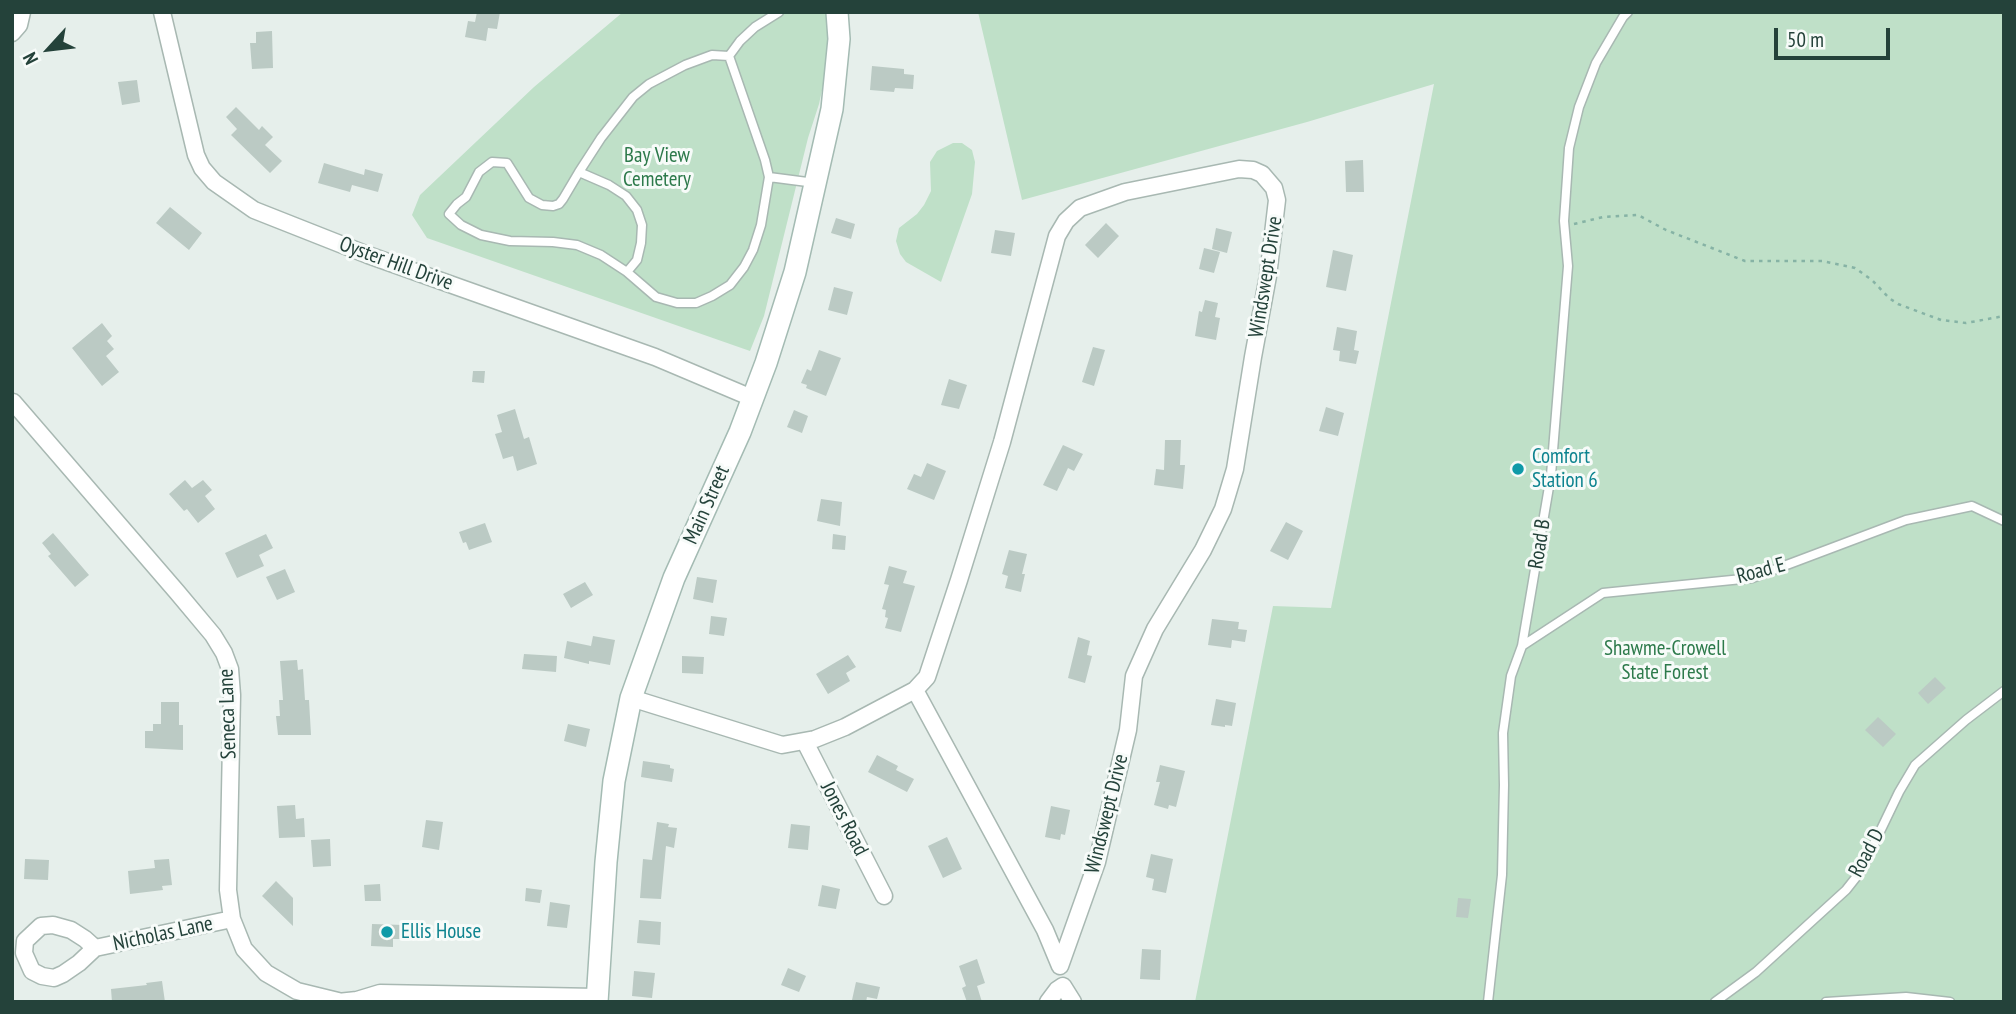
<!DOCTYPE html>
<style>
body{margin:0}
#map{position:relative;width:2016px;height:1014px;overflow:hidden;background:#e6efeb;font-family:"PT Sans Narrow",sans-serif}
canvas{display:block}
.frame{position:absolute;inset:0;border:14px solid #24423a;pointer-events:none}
.north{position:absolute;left:14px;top:14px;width:70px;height:70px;-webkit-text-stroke:5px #f7fbf9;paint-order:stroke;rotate:243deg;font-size:19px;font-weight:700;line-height:28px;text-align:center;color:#24423a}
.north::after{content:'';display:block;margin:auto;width:24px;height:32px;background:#24423a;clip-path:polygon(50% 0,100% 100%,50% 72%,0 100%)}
.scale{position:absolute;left:1774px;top:28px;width:116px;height:32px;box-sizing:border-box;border:4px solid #24423a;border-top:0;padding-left:9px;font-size:21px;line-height:24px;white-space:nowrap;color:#24423a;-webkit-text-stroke:5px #f7fbf9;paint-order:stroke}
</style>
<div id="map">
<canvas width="2016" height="1014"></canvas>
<div class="frame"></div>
<div class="north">N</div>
<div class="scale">50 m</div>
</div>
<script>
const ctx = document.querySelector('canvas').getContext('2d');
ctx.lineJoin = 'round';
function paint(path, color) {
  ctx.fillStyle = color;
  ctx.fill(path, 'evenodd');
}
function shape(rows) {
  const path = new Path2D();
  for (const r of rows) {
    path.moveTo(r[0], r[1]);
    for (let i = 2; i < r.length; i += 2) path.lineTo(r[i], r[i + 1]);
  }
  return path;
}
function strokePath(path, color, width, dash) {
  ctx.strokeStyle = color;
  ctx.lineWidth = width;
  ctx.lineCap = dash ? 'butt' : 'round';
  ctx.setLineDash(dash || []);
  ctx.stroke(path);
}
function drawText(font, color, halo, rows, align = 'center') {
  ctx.font = font + ' "PT Sans Narrow",sans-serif';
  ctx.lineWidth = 6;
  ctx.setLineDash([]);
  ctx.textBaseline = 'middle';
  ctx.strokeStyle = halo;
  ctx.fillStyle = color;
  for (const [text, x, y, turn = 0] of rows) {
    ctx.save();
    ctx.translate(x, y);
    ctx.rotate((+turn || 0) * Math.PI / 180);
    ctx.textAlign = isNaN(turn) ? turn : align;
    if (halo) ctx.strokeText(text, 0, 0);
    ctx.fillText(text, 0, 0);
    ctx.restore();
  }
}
paint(shape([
 [623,12,826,12,828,18,827,68,819,104,808,138,764,316,750,351,427,238,412,215,420,195,534,87],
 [978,12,2004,12,2004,1002,1195,1002,1273,606,1331,608,1434,84,1307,122,1022,200],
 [953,143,962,143,972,150,975,162,972,194,941,282,906,262,900,254,896,241,899,228,917,214,924,205,931,191,930,162,937,151]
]), '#bfe0c8');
paint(shape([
 [477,12,500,12,497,29,488,28,486,41,465,37,468,21,475,22],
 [272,31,273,68,252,69,250,43,256,43,256,32],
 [872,66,904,69,904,74,914,75,913,89,895,88,894,92,870,90],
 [137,80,140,102,122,105,118,82],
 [236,107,259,130,262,126,273,137,265,145,282,161,270,173,231,135,237,129,226,117],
 [1363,160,1364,192,1346,192,1345,161],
 [324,163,364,175,365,169,383,174,378,192,352,185,350,192,318,183],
 [170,207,202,233,189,250,156,223],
 [836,218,855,224,851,239,831,233],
 [1106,223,1119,236,1098,258,1085,245],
 [1216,228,1232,232,1227,253,1212,249],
 [995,230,1015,233,1011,256,991,253],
 [1204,248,1220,252,1214,273,1199,269],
 [1333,250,1353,255,1346,291,1326,287],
 [834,287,853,292,847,315,828,310],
 [1205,300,1218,303,1215,317,1220,318,1216,340,1195,336,1199,311,1202,312],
 [102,323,112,336,107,341,114,349,106,356,119,372,102,386,72,348],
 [1337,327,1357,331,1354,350,1359,351,1356,364,1339,361,1340,351,1333,350],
 [1093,347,1105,350,1094,386,1082,382],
 [819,350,841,358,826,396,806,388,807,385,801,383,807,369,811,371],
 [473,371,485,371,484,383,472,382],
 [949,379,967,385,959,409,941,405],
 [1326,407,1344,413,1338,436,1319,431],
 [515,409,524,439,529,437,537,464,517,471,513,456,503,459,495,434,502,432,497,415],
 [794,410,808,416,802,433,787,427],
 [1165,440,1181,440,1180,465,1185,465,1183,489,1154,485,1156,469,1164,470],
 [1063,445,1083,454,1074,471,1068,468,1057,491,1043,485],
 [927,463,946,471,934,500,907,489,914,474,921,477],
 [185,480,192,488,203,480,212,490,205,496,215,509,198,523,187,509,184,511,169,494],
 [821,499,842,502,840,526,817,521],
 [1286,522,1303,531,1288,560,1270,551],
 [485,523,492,542,469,550,466,542,463,543,459,532],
 [53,533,89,575,75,587,48,556,51,554,42,543],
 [266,534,273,548,259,555,264,566,237,578,225,553],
 [833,534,846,536,845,550,832,549],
 [1009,550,1027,554,1022,574,1025,574,1021,592,1005,588,1008,576,1002,574],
 [889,566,907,571,903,583,915,586,901,632,885,628,888,618,885,617,886,610,882,609,889,585,884,584],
 [285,569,295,592,277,600,266,577],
 [697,577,717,580,713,603,693,599],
 [585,582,593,595,571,608,563,594],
 [711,616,727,618,724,636,709,634],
 [1212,619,1239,622,1238,629,1247,630,1245,642,1232,640,1231,648,1208,645],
 [593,636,615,640,610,665,589,661,589,664,564,658,567,641,591,646],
 [1078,637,1090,641,1087,655,1092,656,1085,683,1068,678],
 [524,654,557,656,556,672,522,669],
 [848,655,856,667,846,673,850,681,828,694,816,674],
 [682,656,704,657,703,674,682,673],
 [297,660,298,670,303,669,305,700,309,700,311,735,278,735,276,716,280,716,279,700,283,700,280,661],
 [1935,677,1946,688,1928,704,1918,693],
 [1216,699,1236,703,1232,726,1225,725,1225,727,1211,725],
 [161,702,179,702,179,725,183,725,183,750,145,748,145,731,153,731,153,724,161,724],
 [1878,717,1896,734,1883,747,1865,730],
 [568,724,590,729,586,747,564,741],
 [877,755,898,766,896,770,914,779,907,792,868,772],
 [643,761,670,765,670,768,674,769,672,782,641,777],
 [1160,765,1185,771,1176,807,1169,805,1168,809,1154,805,1160,782,1156,782],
 [295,805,296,819,304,818,305,837,279,838,277,806],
 [1051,806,1070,810,1065,835,1061,834,1060,840,1045,837],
 [426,820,443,822,439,850,422,847],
 [657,822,669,824,668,827,677,828,674,848,666,846,661,899,640,898,643,859,652,860],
 [791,824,810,826,808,850,788,848],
 [947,837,962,869,943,878,928,846],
 [330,839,331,866,313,867,311,840],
 [1151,854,1173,859,1166,893,1152,890,1154,879,1146,877],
 [25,859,49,860,48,880,24,879],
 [169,859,172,885,162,886,163,890,130,894,128,871,155,868,154,860],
 [276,881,293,898,293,926,262,896],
 [380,884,381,901,365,901,364,885],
 [822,885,840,889,836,909,818,906],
 [526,888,542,890,540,903,525,901],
 [1458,898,1471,899,1468,918,1456,917],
 [550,902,570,905,567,928,547,926],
 [639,920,661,922,660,945,637,943],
 [372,924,404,925,403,939,393,939,393,947,371,946],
 [1142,949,1161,950,1160,980,1140,979],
 [977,959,985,983,977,986,982,1002,967,1002,962,988,966,986,959,966],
 [788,968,806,976,799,992,781,985],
 [634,971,655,973,652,998,632,996],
 [162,981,165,1002,112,1002,111,989,147,985,146,983],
 [856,982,880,987,877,999,867,997,866,1002,852,1000]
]), '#bbcac4');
const service = shape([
 [729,56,740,41,755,27,779,12],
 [579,172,601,138,633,97,649,84,685,65,712,55,729,56,765,160,769,177],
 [627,272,601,255,577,245,553,242,510,241,481,235,461,225,449,214,457,204,466,197,479,172,492,162,507,163,529,198,542,205,553,206,559,204,563,199,579,172,609,185,626,196,637,210,642,225,641,243,637,260,627,272,656,297,677,303,696,303,712,296,730,285,744,267,753,250,761,225,769,177,815,183],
 [1522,646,1603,593,1752,578,1906,520,1972,506,2004,521],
 [1488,1002,1502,875,1504,785,1503,733,1511,676,1522,646,1551,475,1568,266,1564,221,1569,148,1579,107,1596,63,1623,17,1628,12],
 [1715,1002,1756,972,1846,890,1861,871,1899,792,1915,765,1966,720,2004,691],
 [1826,1002,1906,997,1950,1002]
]);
const minor = shape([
 [162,12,196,155,202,168,214,182,254,210,368,255,655,357,752,398],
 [12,33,19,25,22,12],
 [13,402,177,592,213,635,224,653,230,669,232,695,228,890,232,919,244,949,266,973,297,991,338,1001],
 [631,698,782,745,815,739,845,727,915,690,927,677,959,580,1002,442,1057,236,1066,221,1080,208,1125,192,1239,169,1253,170,1262,174,1274,188,1277,200,1268,276,1253,357,1235,469,1223,509,1203,550,1155,629,1134,676,1128,730,1097,862,1060,966,1045,930,915,690],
 [805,742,884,896],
 [95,948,85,939,71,930,53,925,41,926,25,941,24,953,32,971,42,976,54,978,63,974,79,963,95,948,232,919],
 [338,1002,357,1000,380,993,597,997],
 [1048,1002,1057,990,1063,986,1073,1002]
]);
const secondary = shape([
 [597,1002,606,862,614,781,631,698,674,578,740,432,766,363,795,272,832,109,839,39,837,12]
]);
strokePath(service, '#a8b8b2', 11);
strokePath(minor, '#a8b8b2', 19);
strokePath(secondary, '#a4bbb3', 24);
strokePath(shape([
 [1574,224,1603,217,1638,215,1666,230,1745,261,1822,261,1855,268,1872,280,1889,298,1898,304,1941,320,1966,323,2004,316]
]), '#86b3a5', 2.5, [3.5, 5]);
strokePath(service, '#fff', 8);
strokePath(minor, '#fff', 16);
strokePath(secondary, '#fff', 21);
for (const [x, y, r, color] of [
 [1518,469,7,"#0f9aa8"],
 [387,932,7,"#0f9aa8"]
]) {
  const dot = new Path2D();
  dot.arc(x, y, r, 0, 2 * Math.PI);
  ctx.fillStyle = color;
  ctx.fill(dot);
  strokePath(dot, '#f7fbf9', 2.5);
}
drawText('21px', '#2d7a4b', '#f7fbf9', [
 ["Bay View",657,156],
 ["Cemetery",657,180],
 ["Shawme-Crowell",1665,649],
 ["State Forest",1665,673]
]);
drawText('21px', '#24423a', '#f7fbf9', [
 ["Oyster Hill Drive",396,264,20],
 ["Windswept Drive",1266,277,-81],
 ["Main Street",707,505,-66],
 ["Road B",1540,544,-81],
 ["Road E",1761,571,-15],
 ["Seneca Lane",228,714,-92],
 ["Windswept Drive",1107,814,-76],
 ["Jones Road",844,819,63],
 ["Road D",1867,853,-62],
 ["Nicholas Lane",163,934,-12]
]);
drawText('21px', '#0d838f', '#f7fbf9', [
 ["Comfort",1532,457],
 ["Station 6",1532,481],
 ["Ellis House",401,932]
], 'left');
</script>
